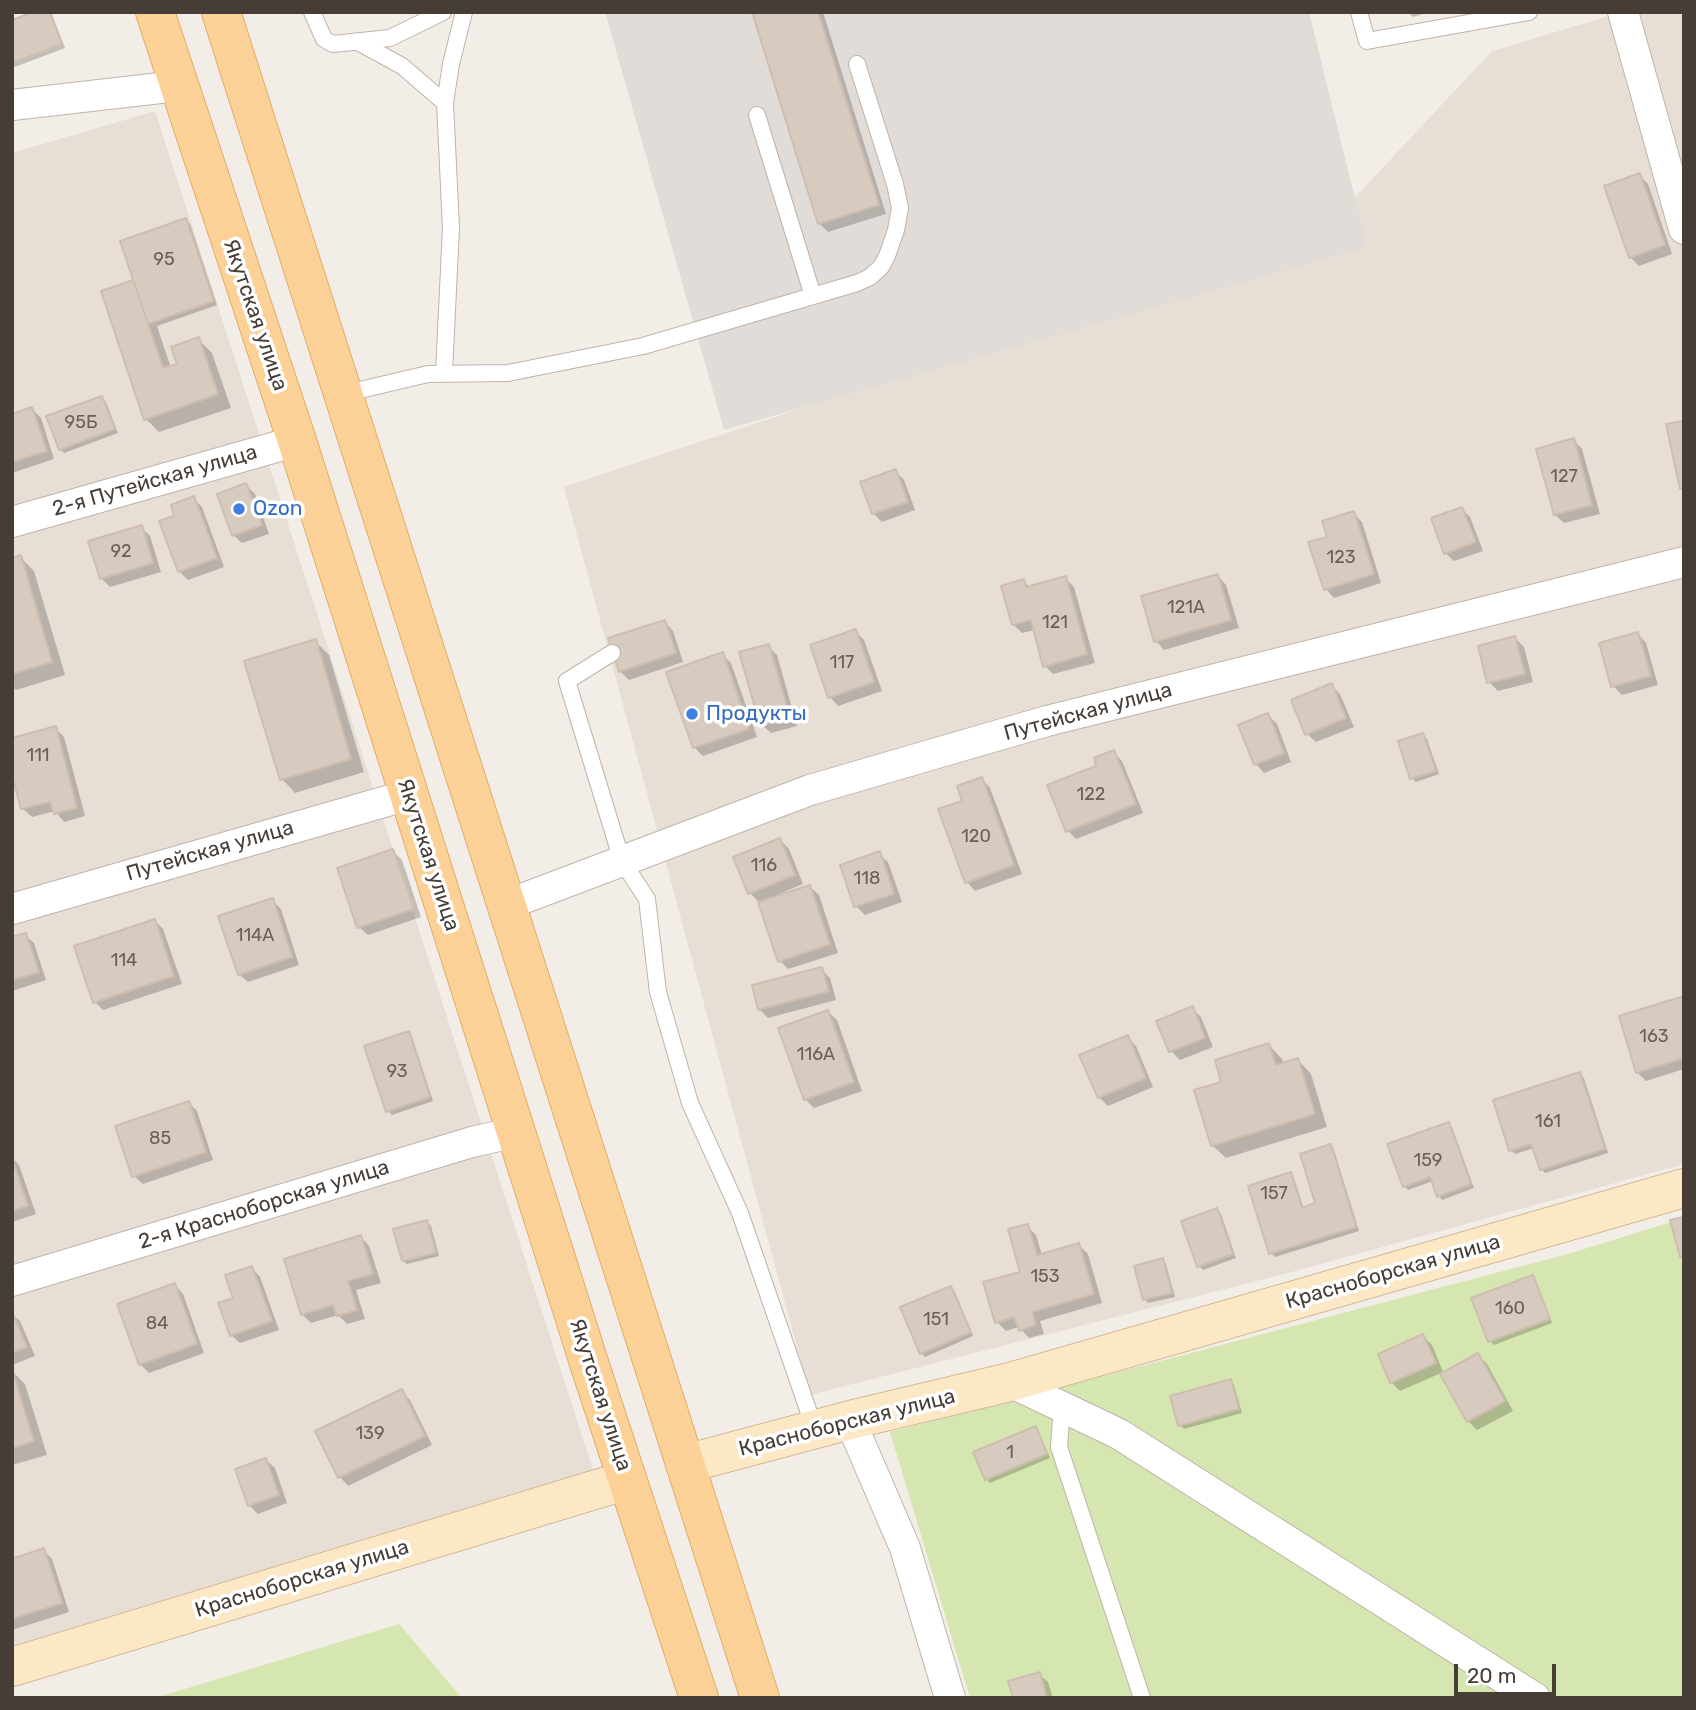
<!DOCTYPE html>
<meta charset="utf-8">
<style>
body{margin:0}
#map{position:relative;width:1696px;height:1710px;overflow:hidden;background:#f3ede7;font-family:Rubik,sans-serif}
canvas{display:block}
.frame{position:absolute;inset:0;border:14px solid #463d36;pointer-events:none}
.scale{position:absolute;left:1454px;top:1664px;width:102px;height:32px;box-sizing:border-box;border:4px solid #463d36;border-top:0;padding-left:9px;font-size:21px;line-height:24px;white-space:nowrap;color:#463d36;-webkit-text-stroke:5px #fff;paint-order:stroke}
</style>
<div id="map">
<canvas width="1696" height="1710"></canvas>
<div class="frame"></div>
<div class="scale">20 m</div>
</div>
<script>
const ctx = document.querySelector('canvas').getContext('2d');
ctx.lineJoin = 'round';
function paint(path, color) {
  ctx.fillStyle = color;
  ctx.fill(path, 'evenodd');
}
function shape(rows) {
  const path = new Path2D();
  for (const r of rows) {
    path.moveTo(r[0], r[1]);
    for (let i = 2; i < r.length; i += 2) path.lineTo(r[i], r[i + 1]);
  }
  return path;
}
function strokePath(path, color, width, dash) {
  ctx.strokeStyle = color;
  ctx.lineWidth = width;
  ctx.lineCap = dash ? 'butt' : 'round';
  ctx.setLineDash(dash || []);
  ctx.stroke(path);
}
function drawText(font, color, halo, rows, align = 'center') {
  ctx.font = font + ' Rubik,sans-serif';
  ctx.lineWidth = 7;
  ctx.setLineDash([]);
  ctx.textBaseline = 'middle';
  ctx.strokeStyle = halo;
  ctx.fillStyle = color;
  for (const [text, x, y, turn = 0] of rows) {
    ctx.save();
    ctx.translate(x, y);
    ctx.rotate((+turn || 0) * Math.PI / 180);
    ctx.textAlign = isNaN(turn) ? turn : align;
    if (halo) ctx.strokeText(text, 0, 0);
    ctx.fillText(text, 0, 0);
    ctx.restore();
  }
}
paint(shape([
 [1622,12,1684,12,1684,1164,1288,1273,810,1395,564,487,1318,237,1492,51],
 [155,111,593,1470,12,1646,12,153]
]), '#e7ded5');
paint(shape([
 [605,12,1309,12,1367,247,724,430]
]), '#e2dcd8');
paint(shape([
 [1684,1218,1684,1698,970,1698,890,1432,1568,1254],
 [399,1624,462,1698,155,1698]
]), '#d5e6b0');
paint(shape([
 [38,12,51,12,65,48,12,68,12,22],
 [754,12,823,12,886,214,828,232,819,223],
 [1408,12,1429,12,1413,17],
 [1639,175,1648,184,1672,254,1639,266,1630,257],
 [186,220,190,224,217,305,157,326,171,368,179,365,198,339,212,353,231,408,159,432,146,419,103,292,135,282],
 [102,398,106,402,118,433,64,453,60,449],
 [12,408,15,415,32,409,41,418,54,459,12,473],
 [1574,440,1582,449,1600,514,1564,523,1555,515],
 [896,471,904,480,915,510,882,522,873,513],
 [246,485,255,494,269,534,242,543,233,535],
 [193,498,202,507,224,567,188,580,179,571],
 [1462,509,1470,517,1483,551,1454,561,1445,553],
 [1353,513,1362,522,1381,583,1334,598,1326,589,1329,538],
 [141,527,150,536,161,572,110,587,101,578],
 [20,557,34,571,65,675,16,690,12,686,12,560],
 [1218,576,1226,585,1239,628,1164,650,1156,641],
 [1065,578,1074,587,1095,663,1053,674,1045,666,1035,630,1022,633,1013,624,1024,581,1030,588],
 [665,622,673,631,683,662,629,680,620,671],
 [855,631,864,640,882,691,838,706,830,697],
 [1638,634,1646,643,1658,685,1622,695,1613,686],
 [1515,638,1524,647,1533,682,1498,691,1489,682],
 [315,641,329,655,364,772,295,793,282,779],
 [768,646,777,655,797,726,771,733,762,725,742,653],
 [722,654,731,663,757,737,703,756,694,747],
 [1331,685,1340,694,1354,727,1316,742,1307,734],
 [1268,715,1277,724,1291,762,1264,773,1256,764],
 [55,728,64,737,85,816,64,822,55,811,32,817,23,809],
 [1423,735,1427,739,1439,774,1416,782,1412,778,1400,742],
 [1113,752,1122,761,1143,813,1076,839,1068,831,1099,767],
 [982,779,990,788,1022,874,975,891,967,882,964,802],
 [780,840,789,849,803,884,779,894,780,897,810,887,819,895,838,953,788,969,780,961,759,902,750,893,735,858],
 [393,851,402,860,421,917,368,935,359,927],
 [879,854,888,862,902,902,865,915,856,906],
 [272,900,281,909,299,965,248,982,239,974],
 [155,921,163,929,182,984,103,1010,95,1002],
 [25,935,34,943,46,980,12,991,12,939],
 [821,969,830,978,836,1000,768,1018,759,1009],
 [1684,998,1684,1069,1646,1081,1637,1072],
 [1192,1008,1201,1017,1213,1047,1180,1060,1171,1051],
 [828,1012,837,1020,862,1091,814,1108,805,1099],
 [408,1033,412,1037,433,1101,392,1115,388,1111],
 [1127,1037,1136,1046,1153,1087,1108,1106,1099,1097],
 [1269,1045,1282,1059,1284,1065,1298,1060,1311,1074,1327,1127,1226,1158,1212,1145,1223,1083],
 [1580,1074,1584,1078,1608,1153,1545,1173,1541,1169,1534,1148,1515,1154,1511,1150],
 [189,1103,197,1111,213,1160,143,1184,134,1176],
 [1448,1124,1452,1127,1474,1188,1442,1200,1439,1196,1433,1181,1408,1190,1404,1186],
 [1330,1146,1334,1150,1359,1231,1275,1257,1271,1253,1290,1174,1294,1178,1304,1209,1318,1204],
 [12,1158,19,1165,36,1214,12,1222],
 [1217,1210,1221,1214,1236,1258,1203,1270,1199,1266],
 [427,1222,431,1226,439,1256,407,1264,403,1261],
 [1027,1226,1036,1235,1042,1255,1079,1245,1088,1254,1102,1303,1040,1321,1044,1334,1029,1338,1019,1327,1006,1331,997,1322,1022,1273],
 [361,1237,369,1246,381,1283,356,1290,365,1319,347,1324,338,1315,311,1323,302,1314],
 [1163,1260,1166,1264,1175,1297,1148,1303,1145,1299],
 [252,1268,260,1277,279,1330,240,1343,231,1335],
 [1532,1277,1536,1281,1552,1323,1494,1345,1490,1341,1473,1299],
 [175,1285,183,1294,204,1353,149,1373,140,1364],
 [951,1288,955,1292,973,1336,925,1357,921,1353],
 [12,1314,20,1321,35,1356,12,1365],
 [1423,1336,1432,1345,1444,1374,1478,1355,1487,1364,1513,1411,1477,1430,1468,1421,1441,1373,1400,1391,1391,1382],
 [12,1371,25,1384,47,1455,12,1465],
 [1230,1381,1234,1385,1242,1413,1184,1429,1180,1425],
 [402,1391,410,1400,432,1445,348,1486,340,1477,318,1432],
 [1035,1428,1039,1432,1050,1458,990,1483,986,1479],
 [266,1460,275,1468,287,1503,258,1514,249,1505],
 [43,1550,52,1559,69,1612,12,1630,12,1560],
 [1039,1674,1048,1682,1053,1698,1015,1698]
]), '#0003');
const building = shape([
 [33,12,50,12,62,44,12,63,12,20,33,12],
 [752,12,818,12,879,205,818,224,752,12],
 [1640,173,1665,245,1629,258,1604,186,1640,173],
 [186,218,214,301,148,324,120,241,186,218],
 [133,280,163,368,177,364,171,347,199,337,218,394,144,420,101,291,133,280],
 [102,396,115,429,59,450,46,416,102,396],
 [32,407,47,451,12,462,12,414,32,407],
 [1684,421,1684,488,1680,489,1666,424,1684,421],
 [1574,438,1592,505,1554,515,1536,449,1574,438],
 [896,469,908,502,872,514,860,482,896,469],
 [246,483,262,525,232,536,217,494,246,483],
 [194,496,217,558,178,572,159,521,174,516,171,505,194,496],
 [1462,507,1476,542,1444,554,1431,518,1462,507],
 [1354,511,1374,574,1324,590,1308,542,1327,537,1322,521,1354,511],
 [142,525,153,563,100,579,88,541,142,525],
 [21,555,52,662,12,674,12,558,21,555],
 [1218,574,1231,620,1154,642,1141,596,1218,574],
 [1066,576,1087,654,1043,667,1031,620,1012,625,1001,586,1024,579,1026,587,1066,576],
 [665,620,676,653,619,672,608,638,665,620],
 [856,629,874,682,828,698,810,645,856,629],
 [1638,632,1651,676,1611,687,1599,643,1638,632],
 [1515,636,1525,674,1487,683,1478,646,1515,636],
 [316,639,351,759,280,780,244,661,316,639],
 [769,644,790,717,760,725,739,652,769,644],
 [723,652,749,729,693,748,666,672,723,652],
 [1332,683,1346,718,1305,735,1291,700,1332,683],
 [1268,713,1284,753,1254,765,1238,725,1268,713],
 [56,726,77,808,54,814,50,802,21,809,12,775,12,738,56,726],
 [1423,733,1436,771,1410,779,1398,741,1423,733],
 [1114,750,1136,804,1066,832,1047,785,1096,766,1094,758,1114,750],
 [982,777,1014,865,965,883,938,809,962,801,957,786,982,777],
 [780,838,795,875,748,894,733,857,780,838],
 [393,849,414,909,357,928,337,868,393,849],
 [880,851,894,894,854,907,840,865,880,851],
 [810,885,830,944,778,962,758,902,810,885],
 [273,898,292,957,238,975,218,916,273,898],
 [155,919,174,976,93,1003,74,946,155,919],
 [26,933,39,972,12,980,12,937,26,933],
 [822,967,829,991,758,1010,752,985,822,967],
 [1684,996,1684,1058,1636,1073,1619,1016,1684,996],
 [1193,1006,1205,1038,1169,1052,1156,1021,1193,1006],
 [828,1010,854,1082,804,1100,778,1028,828,1010],
 [409,1031,430,1097,386,1112,364,1046,409,1031],
 [1128,1035,1146,1078,1098,1098,1079,1055,1128,1035],
 [1269,1043,1276,1065,1298,1058,1315,1114,1211,1146,1194,1090,1221,1082,1215,1060,1269,1043],
 [1580,1072,1605,1149,1540,1170,1531,1144,1509,1151,1493,1100,1580,1072],
 [189,1101,206,1152,132,1177,115,1126,189,1101],
 [1449,1122,1471,1184,1437,1197,1430,1177,1403,1187,1387,1144,1449,1122],
 [1331,1144,1356,1227,1269,1254,1248,1186,1291,1172,1302,1208,1315,1203,1300,1154,1331,1144],
 [12,1158,28,1206,12,1211,12,1158],
 [1217,1208,1233,1254,1197,1267,1181,1221,1217,1208],
 [1684,1217,1684,1256,1680,1257,1670,1220,1684,1217],
 [427,1220,436,1253,402,1261,393,1229,427,1220],
 [1028,1224,1037,1255,1079,1243,1094,1294,1032,1312,1036,1325,1019,1331,1014,1317,995,1323,983,1282,1020,1272,1008,1229,1028,1224],
 [361,1235,373,1274,348,1281,357,1310,337,1316,333,1305,301,1315,284,1259,361,1235],
 [1163,1258,1172,1293,1143,1300,1134,1266,1163,1258],
 [252,1266,272,1321,230,1336,218,1303,233,1298,225,1275,252,1266],
 [1533,1275,1550,1319,1488,1342,1471,1298,1533,1275],
 [175,1283,197,1344,139,1365,117,1304,175,1283],
 [951,1286,971,1332,920,1354,900,1307,951,1286],
 [12,1312,27,1347,12,1353,12,1312],
 [1423,1334,1436,1363,1390,1383,1378,1354,1423,1334],
 [1478,1353,1505,1401,1467,1422,1440,1374,1478,1353],
 [12,1370,34,1441,12,1448,12,1370],
 [1231,1379,1239,1409,1178,1426,1170,1396,1231,1379],
 [402,1389,425,1436,338,1478,315,1431,402,1389],
 [1036,1426,1047,1454,985,1480,973,1452,1036,1426],
 [266,1458,279,1495,248,1506,235,1469,266,1458],
 [44,1548,62,1603,12,1619,12,1559,44,1548],
 [1040,1672,1047,1698,1013,1698,1008,1681,1040,1672]
]);
paint(building, '#d7cabf');
strokePath(building, '#cfbeb0', 2);
const lane = shape([
 [312,12,324,39,333,44,390,38,443,12],
 [1359,12,1367,41,1529,12],
 [358,42,402,66,445,103],
 [757,115,813,296],
 [444,372,451,228,445,103,451,64,464,12],
 [343,394,428,374,508,373,643,346,857,283,870,277,881,267,887,256,896,230,900,208,895,184,857,64],
 [612,653,567,681,622,861,647,899,658,992,690,1103,740,1213,815,1430],
 [1062,1406,1059,1447,1142,1698]
]);
const street = shape([
 [1623,12,1684,229],
 [12,105,178,86],
 [12,522,297,441],
 [506,905,810,790,1047,721,1684,562],
 [12,909,408,795],
 [12,1281,472,1142,517,1132],
 [1010,1382,1119,1434,1535,1698],
 [850,1420,905,1548,950,1698]
]);
const secondary = shape([
 [685,1464,850,1420,1010,1382,1684,1188],
 [12,1667,627,1480]
]);
const primary = shape([
 [155,12,297,441,591,1369,699,1698],
 [221,12,760,1698]
]);
strokePath(lane, '#beb4a9', 18);
strokePath(street, '#beb4a9', 32);
strokePath(secondary, '#d2ba97', 40);
strokePath(primary, '#e1ab67', 40);
strokePath(lane, '#fff', 16);
strokePath(street, '#fff', 30);
strokePath(secondary, '#fde8c6', 38);
strokePath(primary, '#fcd197', 38);
for (const [x, y, r, color] of [
 [239,509,7,"#3f7fe0"],
 [692,714,7,"#3f7fe0"]
]) {
  const dot = new Path2D();
  dot.arc(x, y, r, 0, 2 * Math.PI);
  ctx.fillStyle = color;
  ctx.fill(dot);
  strokePath(dot, '#fff', 2.5);
}
drawText('18px', '#6a6058', null, [
 ["95",164,260],
 ["95Б",81,423],
 ["127",1564,477],
 ["92",121,552],
 ["123",1341,558],
 ["121А",1186,608],
 ["121",1055,623],
 ["117",842,663],
 ["111",38,756],
 ["122",1091,795],
 ["120",976,837],
 ["116",764,866],
 ["118",867,879],
 ["114А",255,936],
 ["114",124,961],
 ["163",1654,1037],
 ["116А",816,1055],
 ["93",397,1072],
 ["161",1548,1122],
 ["85",160,1139],
 ["159",1428,1161],
 ["157",1274,1194],
 ["153",1045,1277],
 ["160",1510,1309],
 ["151",936,1320],
 ["84",157,1324],
 ["139",370,1434],
 ["1",1010,1453]
]);
drawText('21px', '#463d36', '#fff', [
 ["Якутская улица",255,315,71],
 ["2-я Путейская улица",155,481,-16],
 ["Путейская улица",1088,712,-15],
 ["Путейская улица",210,851,-16],
 ["Якутская улица",428,855,72],
 ["2-я Красноборская улица",264,1205,-17],
 ["Красноборская улица",1393,1272,-16],
 ["Якутская улица",600,1395,72],
 ["Красноборская улица",847,1423,-14],
 ["Красноборская улица",302,1579,-17]
]);
drawText('21px', '#366cbe', '#fff', [
 ["Ozon",253,509],
 ["Продукты",706,714]
], 'left');
</script>
